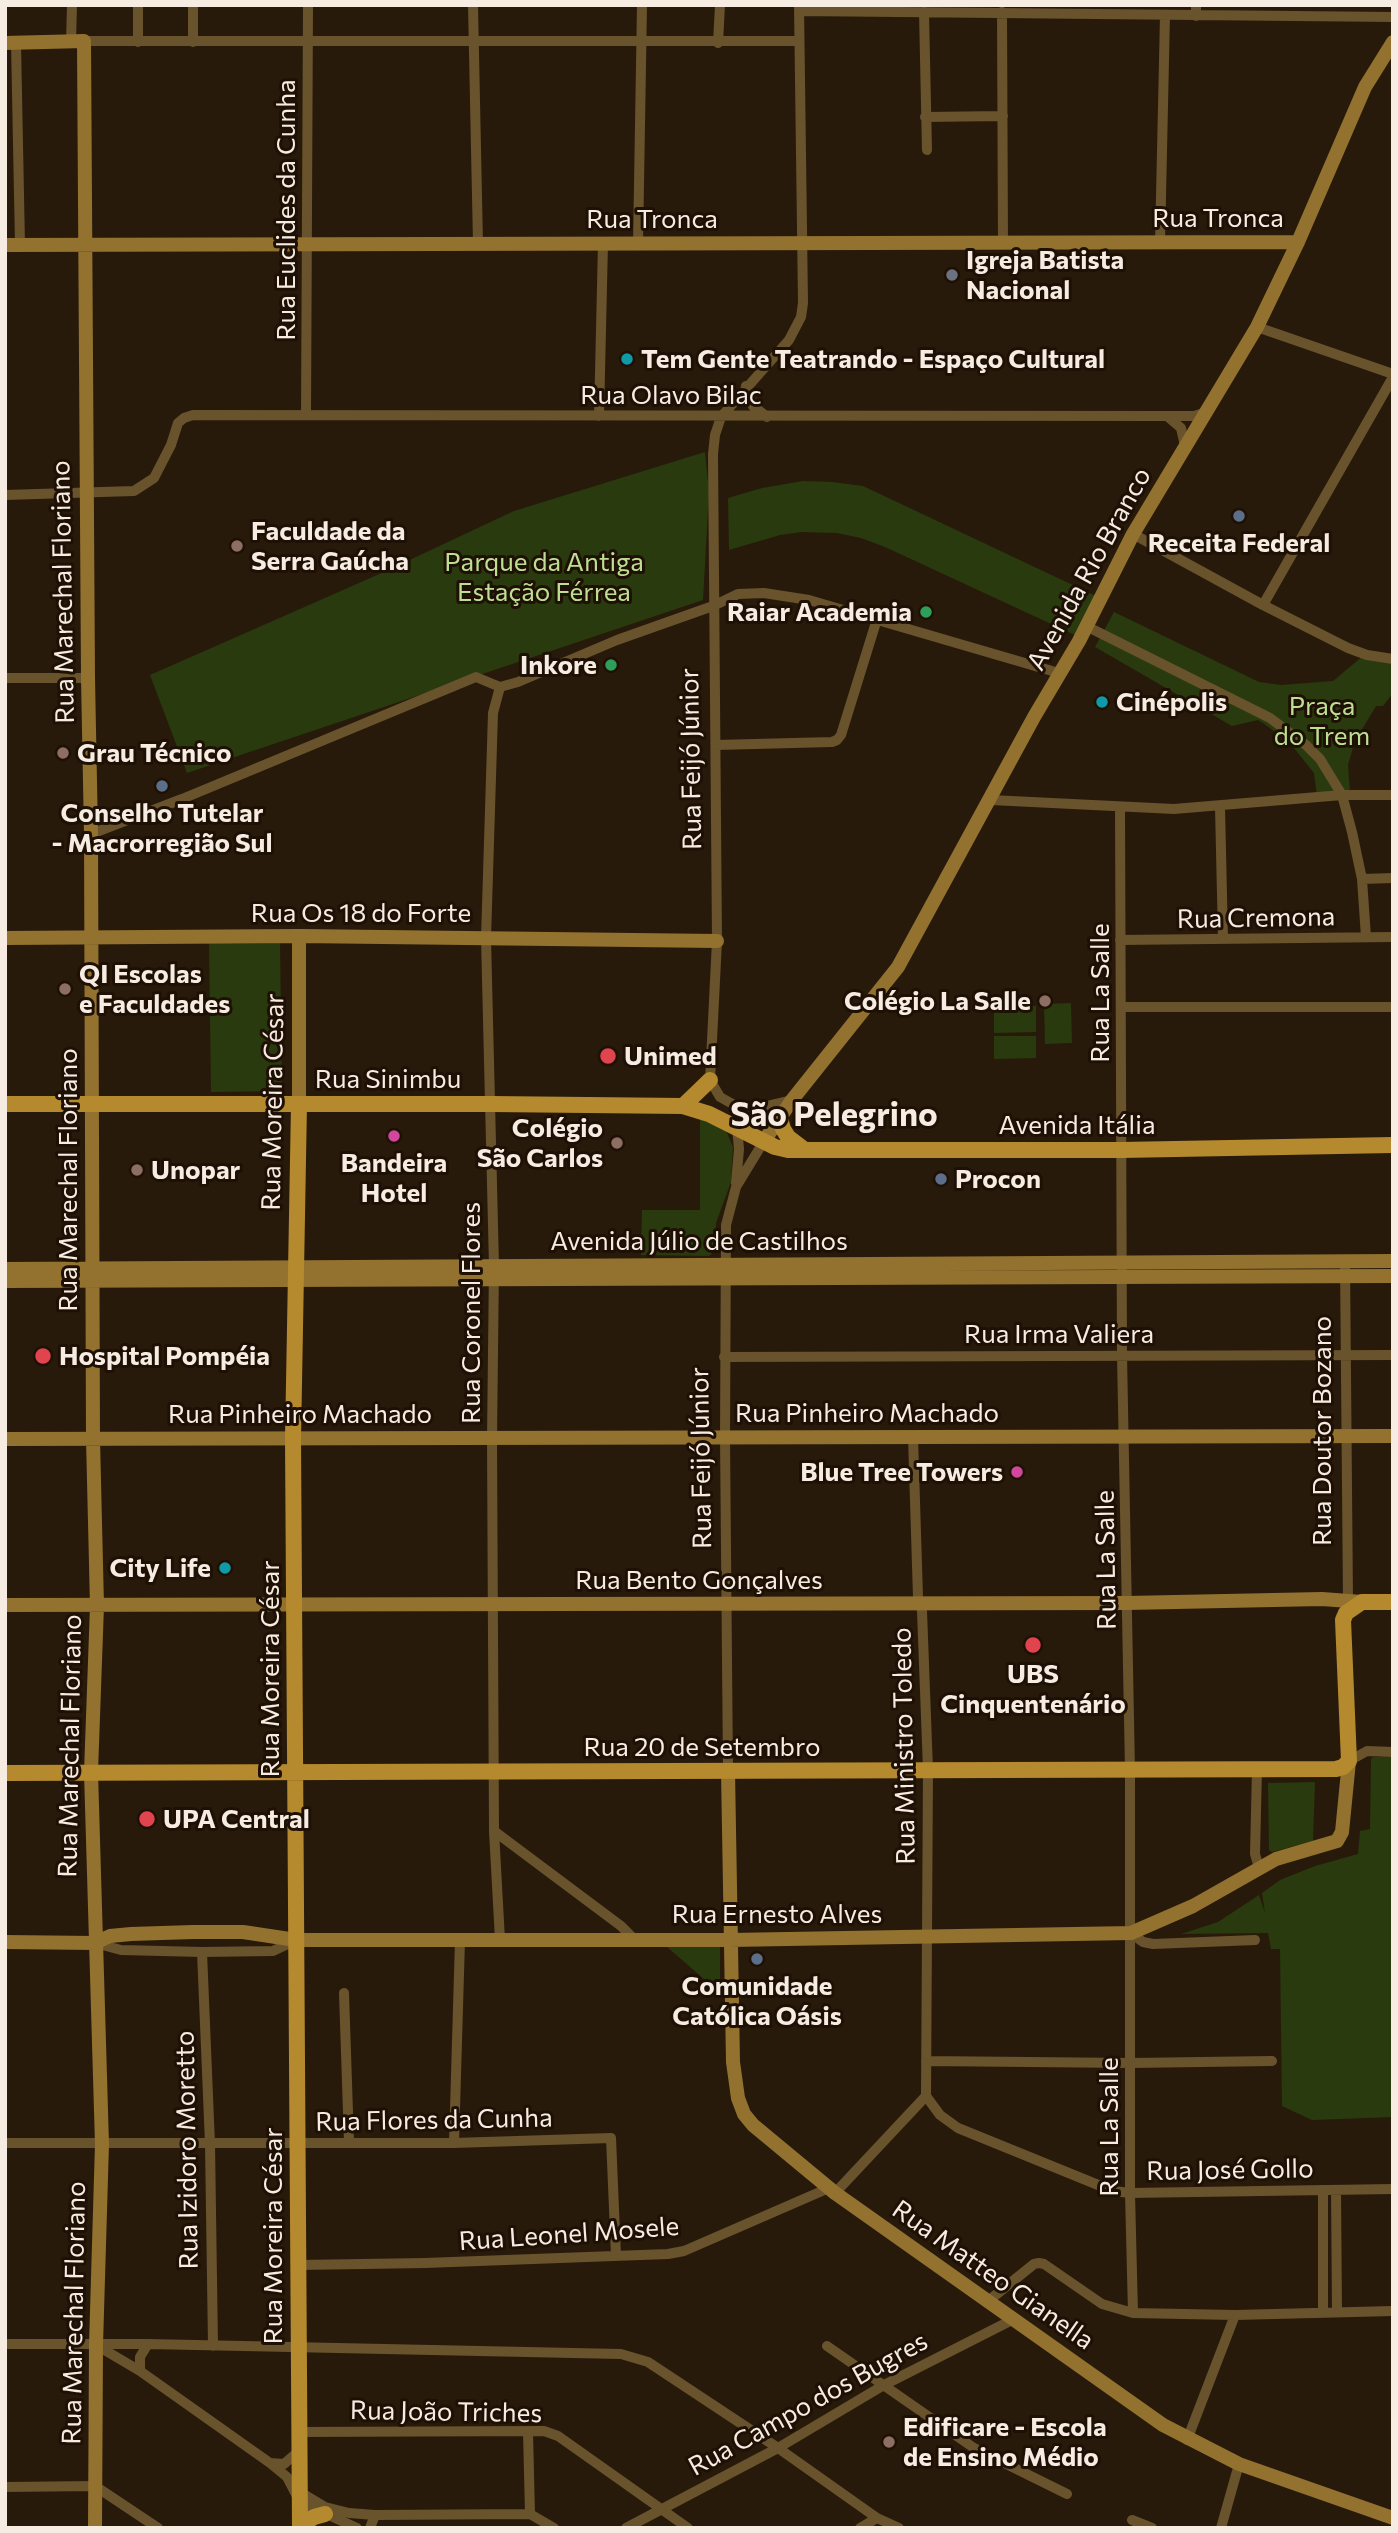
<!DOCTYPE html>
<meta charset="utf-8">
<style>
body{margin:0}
#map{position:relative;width:1398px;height:2533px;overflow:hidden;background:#281a0b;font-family:Commissioner,sans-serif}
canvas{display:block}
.frame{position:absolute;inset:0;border:7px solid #f6ece2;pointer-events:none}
</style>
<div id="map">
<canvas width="1398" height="2533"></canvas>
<div class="frame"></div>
</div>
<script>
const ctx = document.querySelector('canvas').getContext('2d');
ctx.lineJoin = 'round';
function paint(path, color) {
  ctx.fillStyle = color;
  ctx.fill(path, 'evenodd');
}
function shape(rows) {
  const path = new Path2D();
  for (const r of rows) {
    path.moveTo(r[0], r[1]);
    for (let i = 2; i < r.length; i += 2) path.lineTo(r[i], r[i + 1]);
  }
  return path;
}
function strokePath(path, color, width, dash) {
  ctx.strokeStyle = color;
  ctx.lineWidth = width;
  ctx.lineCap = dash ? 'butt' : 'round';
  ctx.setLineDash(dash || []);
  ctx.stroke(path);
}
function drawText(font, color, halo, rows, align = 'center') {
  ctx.font = font + ' Commissioner,sans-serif';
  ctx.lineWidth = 6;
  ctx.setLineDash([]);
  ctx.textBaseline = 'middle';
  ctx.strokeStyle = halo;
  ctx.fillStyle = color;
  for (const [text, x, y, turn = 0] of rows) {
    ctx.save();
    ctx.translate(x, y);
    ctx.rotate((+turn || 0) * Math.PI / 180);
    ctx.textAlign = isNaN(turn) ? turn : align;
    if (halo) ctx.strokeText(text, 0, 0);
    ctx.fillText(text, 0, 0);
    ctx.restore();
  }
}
paint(shape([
 [705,452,709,492,703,600,187,773,150,675,384,572,514,511],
 [803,481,832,482,863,486,1096,596,1075,635,885,547,861,538,837,533,802,532,780,535,729,550,728,498,762,488],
 [1114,612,1259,682,1281,685,1333,681,1363,656,1393,660,1393,693,1383,706,1376,706,1355,741,1348,765,1350,793,1317,796,1314,773,1290,743,1263,723,1258,720,1232,726,1095,647],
 [280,941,282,1091,211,1092,209,943],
 [1071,1003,1072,1043,1045,1044,1044,1004],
 [1036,1006,1036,1032,994,1033,994,1007],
 [994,1036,1036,1036,1036,1058,994,1059],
 [700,1119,725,1128,733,1147,731,1182,716,1223,714,1252,709,1256,641,1255,642,1210,700,1210],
 [1373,1757,1393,1757,1393,2117,1312,2120,1282,2106,1280,1949,1271,1949,1268,1933,1181,1934,1218,1922,1259,1895,1265,1913,1262,1893,1280,1880,1315,1866,1358,1854,1360,1831,1370,1829,1371,1759],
 [1315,1782,1313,1841,1272,1852,1269,1850,1268,1783],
 [720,1945,720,1993,666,1946]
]), '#293a0e');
strokePath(shape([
 [193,5,193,42],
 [473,5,478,244],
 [799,11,1393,17],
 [924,12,927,150],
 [1002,12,1003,244],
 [1196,16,1196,5],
 [84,41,799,41],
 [71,42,72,5],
 [138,42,138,5],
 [16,43,20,245],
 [718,43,720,5],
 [925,117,1003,116],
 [1160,242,1165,15],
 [638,244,642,5],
 [1257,327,1393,374],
 [746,386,753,406,767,417],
 [306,415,308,5],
 [599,416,603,243],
 [1167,416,1181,428,1185,446],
 [5,495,134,491,154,478,171,445,178,423,184,418,193,415,1166,416,1194,416,1207,412],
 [1133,534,1263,605,1348,648,1367,655,1393,659],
 [1263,605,1393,377],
 [1086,626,1270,718,1306,745,1320,759,1342,795,1352,832,1362,879,1366,937],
 [5,678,88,678],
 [500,687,493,713,486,938,494,1266,492,1438,494,1831,500,1940],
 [716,745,832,742,837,740,841,735,877,619],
 [991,800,1174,809,1342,795,1393,795],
 [1120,807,1122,1355,1130,1770,1130,2193,1133,2313],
 [1220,807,1223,939],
 [91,834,182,799,476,677,500,687,518,682,617,640,713,606,738,594,764,593,809,600,1059,673],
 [1362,879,1393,878],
 [1120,940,1393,937],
 [1121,1007,1393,1007],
 [792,1100,758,1108,738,1107,720,1097,710,1080,717,941,713,454,715,435,721,417,789,340,801,317,803,303,799,5],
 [736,1183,739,1149,737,1127],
 [1345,1262,1348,1600],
 [724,1357,1393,1355],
 [913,1437,918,1597,922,1611,928,1770,926,2096],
 [1349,1761,1367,1751,1393,1752],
 [1257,1769,1255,1854,1259,1868],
 [728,1771,725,1438,726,1225,736,1187,764,1141],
 [494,1831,621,1926,633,1938],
 [1131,1933,1143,1942,1153,1944,1255,1940],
 [95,1943,121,1950,202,1952,273,1951,296,1940],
 [202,1952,210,2144,213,2346],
 [344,1993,349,2142],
 [926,2061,1131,2063,1272,2061],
 [926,2096,940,2115,958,2128,1113,2191,1130,2193,1393,2189],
 [5,2143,454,2143,611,2138,616,2256],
 [454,2143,460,1940],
 [1323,2190,1323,2312],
 [1336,2190,1337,2312],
 [835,2193,926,2096],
 [299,2265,425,2263,668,2254,684,2251,829,2188],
 [987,2302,1034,2264,1039,2263,1044,2264,1102,2304,1133,2313,1235,2315,1393,2311],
 [5,2344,148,2344,621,2354,648,2362,778,2448,877,2518,899,2528],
 [96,2345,140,2371,270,2463,287,2477,300,2502,357,2528],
 [827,2346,974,2448,1067,2494],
 [140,2371,140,2357,148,2344],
 [299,2432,544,2431,558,2436,688,2528],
 [528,2432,530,2514],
 [1187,2440,1235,2315],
 [270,2463,284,2464,299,2451],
 [5,2487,95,2486,158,2528],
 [300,2492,325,2507,349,2513,375,2515,530,2514,554,2528],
 [1132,2520,1152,2528],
 [370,2528,375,2515],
 [626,2528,778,2448,884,2385,1012,2320],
 [860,2528,877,2518],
 [1221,2528,1239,2464]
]), '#68532c', 10);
strokePath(shape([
 [5,43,84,41,88,678,91,834,93,1439,97,1606,91,1772,102,2144,96,2345,95,2528],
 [5,245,1298,242],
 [5,938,299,936,717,941],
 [299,1104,299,936],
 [764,1141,792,1100,898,967,1034,717,1079,641,1133,534,1257,327,1298,242,1365,87,1393,42],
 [5,1269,1393,1261],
 [5,1281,1393,1276],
 [5,1439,1393,1436],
 [5,1605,1127,1603,1322,1599,1362,1602],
 [728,1771,733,2062,738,2098,744,2114,753,2125,835,2193,1163,2425,1239,2464,1393,2518],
 [5,1942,95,1943,110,1936,131,1934,193,1932,243,1932,296,1940,730,1940,1131,1933,1193,1906,1276,1859,1337,1841,1342,1832,1349,1761]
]), '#93722f', 14);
strokePath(shape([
 [5,1104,491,1104,683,1106,709,1114,775,1147,788,1150,1121,1150,1393,1145],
 [299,1104,293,1439,300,2528],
 [683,1106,710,1080],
 [780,1118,783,1129,788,1137,805,1150],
 [5,1773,1336,1769,1343,1767,1349,1761,1343,1620,1346,1613,1362,1602,1393,1602],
 [300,2526,314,2517,325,2514]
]), '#b5892e', 16);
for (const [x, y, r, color] of [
 [952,275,7,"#6b7280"],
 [627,359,7,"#0f9aa8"],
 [1239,516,7,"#5c6f8a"],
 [237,546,7,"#8d6e63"],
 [926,612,7,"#2e9e5b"],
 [611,665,7,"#2e9e5b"],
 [1102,702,7,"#0f9aa8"],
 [63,753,7,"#8d6e63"],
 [162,786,7,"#5c6f8a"],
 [65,989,7,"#8d6e63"],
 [1045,1001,7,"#8d6e63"],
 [608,1056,9,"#e0444e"],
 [394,1136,7,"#d1479c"],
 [617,1143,7,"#8d6e63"],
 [137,1170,7,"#8d6e63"],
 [941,1179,7,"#5c6f8a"],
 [43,1356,9,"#e0444e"],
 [1017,1472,7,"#d1479c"],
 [225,1568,7,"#0f9aa8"],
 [1033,1645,9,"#e0444e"],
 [147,1819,9,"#e0444e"],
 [757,1959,7,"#5c6f8a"],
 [889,2442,7,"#8d6e63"]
]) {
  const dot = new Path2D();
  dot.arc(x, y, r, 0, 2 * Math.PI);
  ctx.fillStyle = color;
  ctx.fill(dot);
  strokePath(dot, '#1e1004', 2.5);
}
drawText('26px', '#f6ece2', '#1e1004', [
 ["Rua Euclides da Cunha",286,210,-90],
 ["Rua Tronca",1218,218],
 ["Rua Tronca",652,219],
 ["Rua Olavo Bilac",671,395],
 ["Avenida Rio Branco",1089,569,-61],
 ["Rua Marechal Floriano",63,592,-91],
 ["Rua Feijó Júnior",691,759,-91],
 ["Rua Os 18 do Forte",361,913],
 ["Rua Cremona",1256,918,-1],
 ["Rua La Salle",1100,993,-90],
 ["Rua Sinimbu",388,1079],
 ["Rua Moreira César",273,1102,-89],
 ["Avenida Itália",1077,1125],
 ["Rua Marechal Floriano",68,1180,-90],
 ["Avenida Júlio de Castilhos",699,1241],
 ["Rua Coronel Flores",471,1313,-90],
 ["Rua Irma Valiera",1059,1334],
 ["Rua Pinheiro Machado",867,1413],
 ["Rua Pinheiro Machado",300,1414],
 ["Rua Doutor Bozano",1322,1431,-90],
 ["Rua Feijó Júnior",701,1458,-91],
 ["Rua La Salle",1106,1560,-91],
 ["Rua Bento Gonçalves",699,1580],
 ["Rua Moreira César",270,1669,-90],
 ["Rua Marechal Floriano",70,1746,-89],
 ["Rua Ministro Toledo",904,1746,-91],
 ["Rua 20 de Setembro",702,1747],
 ["Rua Ernesto Alves",777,1914],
 ["Rua Flores da Cunha",434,2120,-1],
 ["Rua La Salle",1109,2127,-90],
 ["Rua Izidoro Moretto",187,2150,-91],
 ["Rua José Gollo",1230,2170,-1],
 ["Rua Leonel Mosele",569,2234,-4],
 ["Rua Moreira César",273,2236,-90],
 ["Rua Matteo Gianella",993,2275,35],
 ["Rua Marechal Floriano",74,2313,-89],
 ["Rua Campo dos Bugres",808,2404,-29],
 ["Rua João Triches",446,2412,1]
]);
drawText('bold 26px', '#f6ece2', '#1e1004', [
 ["Igreja Batista",966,260],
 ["Nacional",966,290],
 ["Tem Gente Teatrando - Espaço Cultural",641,359],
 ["Faculdade da",251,531],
 ["Serra Gaúcha",251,561],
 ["Receita Federal",1239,543,"center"],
 ["Raiar Academia",912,612,"right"],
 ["Inkore",597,665,"right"],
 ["Cinépolis",1116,702],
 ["Grau Técnico",77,753],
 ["Conselho Tutelar",162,813,"center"],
 ["- Macrorregião Sul",162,843,"center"],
 ["QI Escolas",79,974],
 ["e Faculdades",79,1004],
 ["Colégio La Salle",1031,1001,"right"],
 ["Unimed",624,1056],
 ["Colégio",603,1128,"right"],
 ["São Carlos",603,1158,"right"],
 ["Bandeira",394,1163,"center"],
 ["Hotel",394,1193,"center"],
 ["Unopar",151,1170],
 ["Procon",955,1179],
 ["Hospital Pompéia",59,1356],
 ["Blue Tree Towers",1003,1472,"right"],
 ["City Life",211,1568,"right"],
 ["UBS",1033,1674,"center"],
 ["Cinquentenário",1033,1704,"center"],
 ["UPA Central",163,1819],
 ["Comunidade",757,1986,"center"],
 ["Católica Oásis",757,2016,"center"],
 ["Edificare - Escola",903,2427],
 ["de Ensino Médio",903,2457]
], 'left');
drawText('26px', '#bddf92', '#1e1004', [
 ["Parque da Antiga",544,562],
 ["Estação Férrea",544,592],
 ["Praça",1322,706],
 ["do Trem",1322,736]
]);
drawText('bold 33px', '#f6ece2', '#1e1004', [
 ["São Pelegrino",834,1115]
]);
</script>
